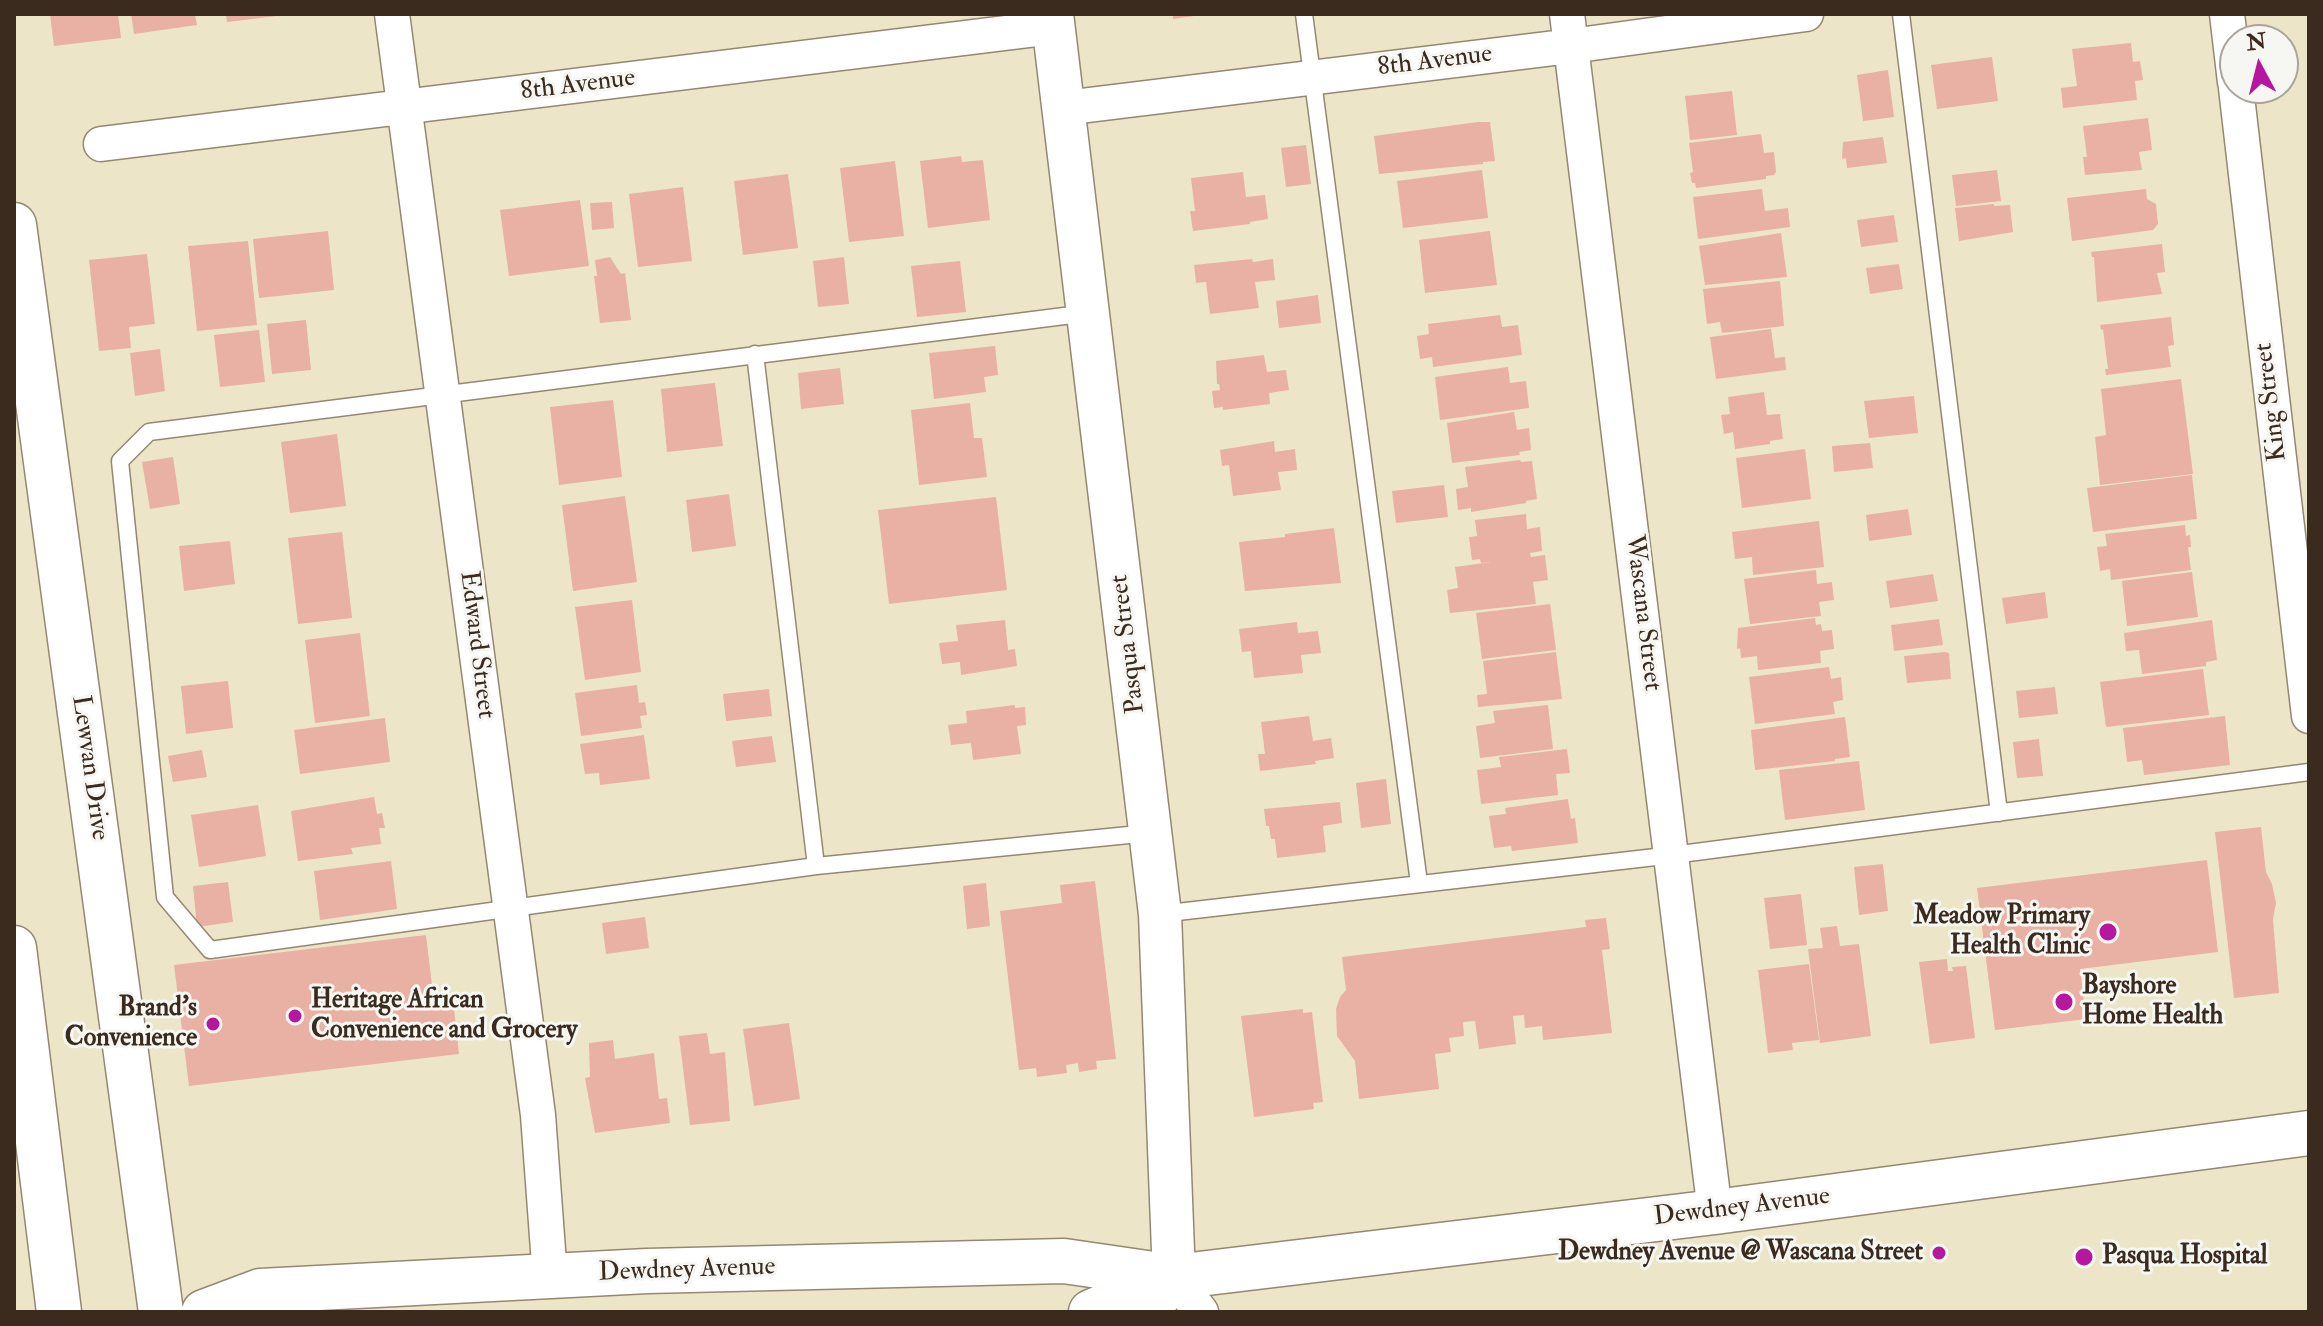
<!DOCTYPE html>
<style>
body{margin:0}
#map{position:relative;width:2323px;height:1326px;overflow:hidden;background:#ede5c8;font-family:"IM FELL Double Pica",serif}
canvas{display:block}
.frame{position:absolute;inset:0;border:16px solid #3b2a1e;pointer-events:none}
.north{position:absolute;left:2219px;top:24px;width:80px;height:80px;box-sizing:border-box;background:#f6f6f2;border:2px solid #aba49d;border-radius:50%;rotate:353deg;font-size:22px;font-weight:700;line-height:32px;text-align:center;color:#3b2a1e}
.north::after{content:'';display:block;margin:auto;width:28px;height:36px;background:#b5179e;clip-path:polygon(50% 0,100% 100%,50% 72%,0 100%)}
</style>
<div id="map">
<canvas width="2323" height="1326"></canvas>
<div class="frame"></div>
<div class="north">N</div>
</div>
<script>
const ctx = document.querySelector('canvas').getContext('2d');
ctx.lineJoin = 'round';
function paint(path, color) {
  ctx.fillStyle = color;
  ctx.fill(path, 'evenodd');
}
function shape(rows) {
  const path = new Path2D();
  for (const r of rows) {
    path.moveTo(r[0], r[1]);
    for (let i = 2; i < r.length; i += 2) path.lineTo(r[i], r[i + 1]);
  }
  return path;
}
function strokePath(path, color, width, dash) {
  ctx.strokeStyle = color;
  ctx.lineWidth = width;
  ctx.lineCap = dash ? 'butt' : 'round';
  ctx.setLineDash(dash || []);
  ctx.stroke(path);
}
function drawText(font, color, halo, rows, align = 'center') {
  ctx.font = font + ' "IM FELL Double Pica",serif';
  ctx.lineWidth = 6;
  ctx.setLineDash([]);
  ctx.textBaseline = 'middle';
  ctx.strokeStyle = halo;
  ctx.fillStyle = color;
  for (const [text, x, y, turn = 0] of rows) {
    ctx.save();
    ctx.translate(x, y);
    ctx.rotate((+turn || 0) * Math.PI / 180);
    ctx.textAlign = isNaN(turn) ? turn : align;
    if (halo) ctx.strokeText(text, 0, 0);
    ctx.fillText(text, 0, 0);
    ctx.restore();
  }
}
paint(shape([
 [50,14,118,14,121,38,54,46],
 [131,14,195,14,197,25,134,34],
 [226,14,277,14,277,16,227,22],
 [1173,14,1194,14,1194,16,1173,19],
 [2131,43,2133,62,2140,61,2143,80,2135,81,2137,100,2063,108,2061,88,2077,86,2072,49],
 [1992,57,1998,101,1937,109,1931,65],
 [1888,70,1894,117,1863,121,1857,75],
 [1732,91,1737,135,1690,140,1685,96],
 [2148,118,2152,150,2139,152,2142,170,2085,175,2083,157,2087,157,2083,126],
 [1478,122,1490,122,1495,161,1483,162,1483,164,1379,174,1374,136],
 [1761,134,1764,153,1774,152,1776,172,1774,175,1766,176,1766,179,1696,188,1695,183,1692,183,1690,173,1693,172,1689,143],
 [1883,137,1887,163,1847,168,1846,158,1842,159,1843,142],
 [1306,145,1311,184,1286,187,1281,148],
 [961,156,962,162,983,160,990,220,928,228,920,161],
 [895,161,904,236,849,242,840,168],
 [1482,170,1488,218,1403,228,1397,181],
 [1997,170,2001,201,1956,206,1952,175],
 [1243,172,1246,197,1265,195,1268,219,1250,222,1250,224,1193,231,1190,211,1195,211,1191,178],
 [788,174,798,248,743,255,734,181],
 [683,187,692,261,638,267,629,194],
 [1762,189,1765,211,1788,208,1790,227,1698,239,1693,197],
 [2146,189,2147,199,2156,204,2158,224,2153,230,2072,241,2067,198],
 [580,200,589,266,509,276,500,210],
 [612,202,614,228,592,230,590,203],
 [1994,204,1994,206,2010,205,2013,232,1959,241,1955,208],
 [1894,215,1898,242,1861,247,1857,220],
 [328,231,334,290,259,298,253,239],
 [1490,231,1497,285,1425,293,1419,240],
 [1781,233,1787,277,1705,285,1699,246],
 [248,241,257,325,197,331,188,246],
 [2162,244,2165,272,2157,273,2162,294,2097,302,2094,257,2092,257,2091,252],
 [147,254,155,324,129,327,131,348,99,351,89,260],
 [610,257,621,274,625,273,631,320,600,323,594,276,597,276,595,260],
 [844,257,849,304,818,307,813,261],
 [1252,259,1253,262,1273,259,1275,280,1255,282,1259,308,1210,314,1206,282,1196,283,1194,265],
 [960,261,966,312,917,317,911,266],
 [1899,264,1903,289,1870,294,1866,268],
 [1780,281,1784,326,1722,333,1720,322,1707,324,1703,289],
 [1318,295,1321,323,1279,328,1276,301],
 [1500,315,1502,327,1518,325,1522,355,1433,367,1432,357,1420,359,1417,336,1429,334,1428,324],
 [2171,317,2174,345,2168,346,2171,367,2106,375,2105,369,2108,369,2103,329,2101,330,2100,325],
 [306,320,311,370,272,374,267,324],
 [1771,329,1775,358,1785,357,1786,370,1716,379,1710,337],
 [259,330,265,382,220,387,214,335],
 [995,346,998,375,984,377,986,392,934,399,929,353],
 [160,349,165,391,135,396,130,353],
 [1264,355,1267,372,1286,370,1289,390,1269,393,1270,404,1223,410,1223,407,1214,408,1212,391,1220,390,1219,384,1217,384,1216,361],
 [1508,367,1510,383,1526,381,1529,408,1440,420,1435,377],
 [840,368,844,404,801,409,798,373],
 [2181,379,2193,474,2100,485,2095,437,2106,435,2101,389],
 [715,383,723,446,667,452,661,389],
 [1764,392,1767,415,1780,414,1783,439,1770,441,1770,444,1735,449,1733,432,1724,434,1721,415,1730,414,1728,397],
 [1914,396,1918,433,1869,438,1864,401],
 [613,400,622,477,559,485,550,407],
 [970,403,974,438,982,438,987,477,919,485,911,410],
 [1514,412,1517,430,1529,428,1531,450,1519,452,1520,455,1452,463,1447,423],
 [337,434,346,506,290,513,281,442],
 [1274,441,1275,452,1295,449,1297,470,1278,472,1281,490,1233,496,1229,465,1222,466,1220,450],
 [1870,443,1873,468,1834,472,1832,446],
 [1805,449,1811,499,1742,508,1736,458],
 [173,457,180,504,150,509,142,462],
 [1520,460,1521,462,1532,461,1537,499,1526,501,1526,503,1471,512,1471,508,1458,510,1456,489,1468,487,1465,467],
 [2192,475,2197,519,2093,532,2087,488],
 [1444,485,1448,517,1396,523,1392,491],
 [729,494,736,546,692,552,686,500],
 [625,496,637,582,573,591,562,505],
 [996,497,1007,590,889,604,878,510],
 [1908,509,1912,535,1869,541,1866,515],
 [1526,514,1527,529,1540,527,1542,551,1530,553,1531,557,1545,555,1548,580,1533,582,1536,604,1450,613,1447,590,1458,588,1455,567,1491,562,1481,563,1480,559,1472,560,1469,537,1477,536,1475,520],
 [1819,521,1824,567,1753,575,1752,557,1735,559,1732,532],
 [2185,525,2186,536,2190,535,2191,547,2188,547,2191,570,2111,580,2110,569,2100,571,2097,547,2107,546,2105,534],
 [1334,528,1341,583,1245,591,1239,542,1285,537,1285,534],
 [342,532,352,618,298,624,288,538],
 [230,541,235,584,184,591,179,546],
 [1816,570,1817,584,1832,582,1834,600,1819,602,1821,616,1750,624,1744,579],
 [2192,572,2198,617,2127,626,2122,581],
 [1933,574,1938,601,1890,608,1886,581],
 [2045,592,2048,618,2006,624,2002,598],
 [632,600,641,672,585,680,575,607],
 [1550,604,1556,650,1482,659,1476,613],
 [1815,618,1816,625,1821,624,1822,631,1832,630,1834,649,1820,651,1821,663,1758,670,1757,656,1741,658,1740,648,1737,649,1738,628],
 [1939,619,1943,645,1894,651,1891,625],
 [1005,620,1008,650,1015,649,1017,666,961,675,960,662,942,664,939,643,958,641,956,625],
 [2212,620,2217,660,2206,662,2206,666,2142,674,2139,650,2126,651,2124,633],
 [1297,622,1298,633,1318,631,1321,653,1301,655,1303,673,1254,678,1251,651,1242,652,1239,629],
 [360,633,370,716,315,723,305,640],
 [1556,652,1562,699,1478,707,1477,695,1487,694,1483,661],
 [1945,652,1949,653,1951,679,1907,683,1904,656],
 [1829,667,1831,679,1841,677,1843,700,1833,702,1835,714,1755,724,1749,677],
 [2203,669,2209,715,2106,727,2100,682],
 [228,681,233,728,186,734,181,686],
 [637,685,639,703,645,702,647,715,640,716,642,728,581,736,575,693],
 [2055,687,2058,714,2019,718,2016,691],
 [769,689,772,716,726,721,723,694],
 [1015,705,1015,708,1025,707,1026,725,1017,726,1021,754,973,760,971,743,951,745,948,725,967,723,966,711],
 [1548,705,1553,749,1480,758,1476,726,1495,723,1493,711],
 [1309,716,1313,741,1331,738,1334,758,1315,761,1316,764,1260,771,1258,754,1265,754,1261,722],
 [2225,716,2230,765,2144,775,2142,760,2127,762,2123,728],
 [1845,717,1850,757,1835,759,1835,761,1755,770,1751,730],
 [385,718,390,762,300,774,294,730],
 [644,735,650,779,600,785,599,773,585,774,580,744],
 [772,736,776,762,736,767,732,741],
 [2039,739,2043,776,2017,778,2013,742],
 [1567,749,1570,773,1556,774,1558,795,1481,804,1477,770,1501,767,1499,757],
 [202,750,207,777,173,782,168,756],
 [1859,761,1865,810,1785,820,1779,770],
 [1386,779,1391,824,1361,828,1356,783],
 [374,797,377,814,382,813,385,828,379,828,381,844,351,848,353,854,298,861,291,811],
 [1568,799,1571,819,1575,818,1578,843,1512,851,1511,846,1494,848,1489,816,1506,814,1505,808],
 [1340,802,1342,823,1323,826,1326,852,1277,858,1275,839,1271,839,1269,826,1266,826,1264,809],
 [258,805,266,856,199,867,191,815],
 [2261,827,2266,872,2272,884,2276,903,2273,919,2279,993,2234,998,2215,832],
 [2207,860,2218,952,2080,969,2086,1019,1995,1030,1977,888],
 [391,861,397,909,320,920,314,871],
 [1883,864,1888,911,1859,915,1854,867],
 [1095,881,1116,1059,1096,1061,1097,1069,1079,1072,1078,1063,1066,1065,1067,1073,1037,1077,1036,1068,1019,1070,1000,911,1062,903,1060,885],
 [228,882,233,922,197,927,193,886],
 [986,883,990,926,967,929,963,886],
 [1801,894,1807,945,1770,949,1764,898],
 [645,917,649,948,606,954,602,923],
 [1606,918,1610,949,1602,950,1612,1033,1543,1040,1542,1026,1525,1028,1524,1015,1513,1016,1516,1044,1479,1049,1475,1021,1463,1022,1464,1036,1449,1038,1451,1052,1435,1054,1439,1089,1359,1099,1355,1061,1337,1036,1336,1009,1340,997,1346,990,1342,957,1586,927,1585,920],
 [1837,926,1840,946,1859,944,1871,1036,1820,1043,1808,949,1823,948,1820,928],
 [426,935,435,1010,454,1008,459,1054,189,1086,174,965],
 [1947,959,1948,971,1953,971,1952,967,1966,966,1975,1038,1930,1044,1919,962],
 [1809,964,1819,1040,1792,1043,1793,1050,1768,1053,1758,970],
 [1303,1009,1303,1013,1312,1012,1323,1102,1313,1103,1314,1109,1254,1117,1241,1016],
 [789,1023,800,1099,754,1106,743,1029],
 [707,1033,710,1054,725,1052,730,1121,690,1125,679,1036],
 [613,1040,615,1059,654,1053,659,1099,667,1098,670,1123,595,1133,585,1078,590,1077,589,1043]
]), '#e8b1a4');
const service = shape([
 [1304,14,1419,883],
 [1901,14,1999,813],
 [1088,313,149,432,120,461,165,897,210,950,816,866,1149,833],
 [755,354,816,866],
 [1160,914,1673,855,2309,772]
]);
const minor = shape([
 [392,14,538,1115,550,1277],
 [1567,14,1715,1212],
 [2227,14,2235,82],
 [2236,88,2309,716],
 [1064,108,1571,46,1806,14],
 [101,144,1054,27],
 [1155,1312,1174,1277,1201,1312]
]);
const tertiary = shape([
 [1052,14,1160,914,1174,1277]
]);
const secondary = shape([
 [14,225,161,1312],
 [14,948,59,1312],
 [204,1312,260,1291,647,1271,1064,1261,1174,1277,1715,1212,2309,1133],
 [1091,1312,1174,1277]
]);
strokePath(service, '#948873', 19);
strokePath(minor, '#948873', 37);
strokePath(tertiary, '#948873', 45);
strokePath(secondary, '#948873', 47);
strokePath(service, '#fff', 16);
strokePath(minor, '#fff', 34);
strokePath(tertiary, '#fff', 42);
strokePath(secondary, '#fff', 44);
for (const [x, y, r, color] of [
 [2108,932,10,"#b5179e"],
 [2064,1002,10,"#b5179e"],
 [295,1016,8,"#b5179e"],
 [213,1024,8,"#b5179e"],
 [1939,1253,8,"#b5179e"],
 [2084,1257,10,"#b5179e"]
]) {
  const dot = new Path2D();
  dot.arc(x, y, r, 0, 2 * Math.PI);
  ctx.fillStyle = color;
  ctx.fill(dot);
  strokePath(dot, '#f6f6f2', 3);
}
drawText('26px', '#3b2a1e', '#f6f6f2', [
 ["8th Avenue",1435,62,-7],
 ["8th Avenue",578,86,-7],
 ["King Street",2272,402,-97],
 ["Wascana Street",1642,613,83],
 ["Pasqua Street",1129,644,-97],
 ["Edward Street",476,645,83],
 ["Lewvan Drive",89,768,82],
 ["Dewdney Avenue",1742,1208,-7],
 ["Dewdney Avenue",687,1271,-2]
]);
drawText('bold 26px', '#3b2a1e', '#f6f6f2', [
 ["Meadow Primary",2090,917],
 ["Health Clinic",2090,947],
 ["Bayshore",2082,987,"left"],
 ["Home Health",2082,1017,"left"],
 ["Heritage African",311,1001,"left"],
 ["Convenience and Grocery",311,1031,"left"],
 ["Brand's",197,1009],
 ["Convenience",197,1039],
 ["Dewdney Avenue @ Wascana Street",1923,1253],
 ["Pasqua Hospital",2102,1257,"left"]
], 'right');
</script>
